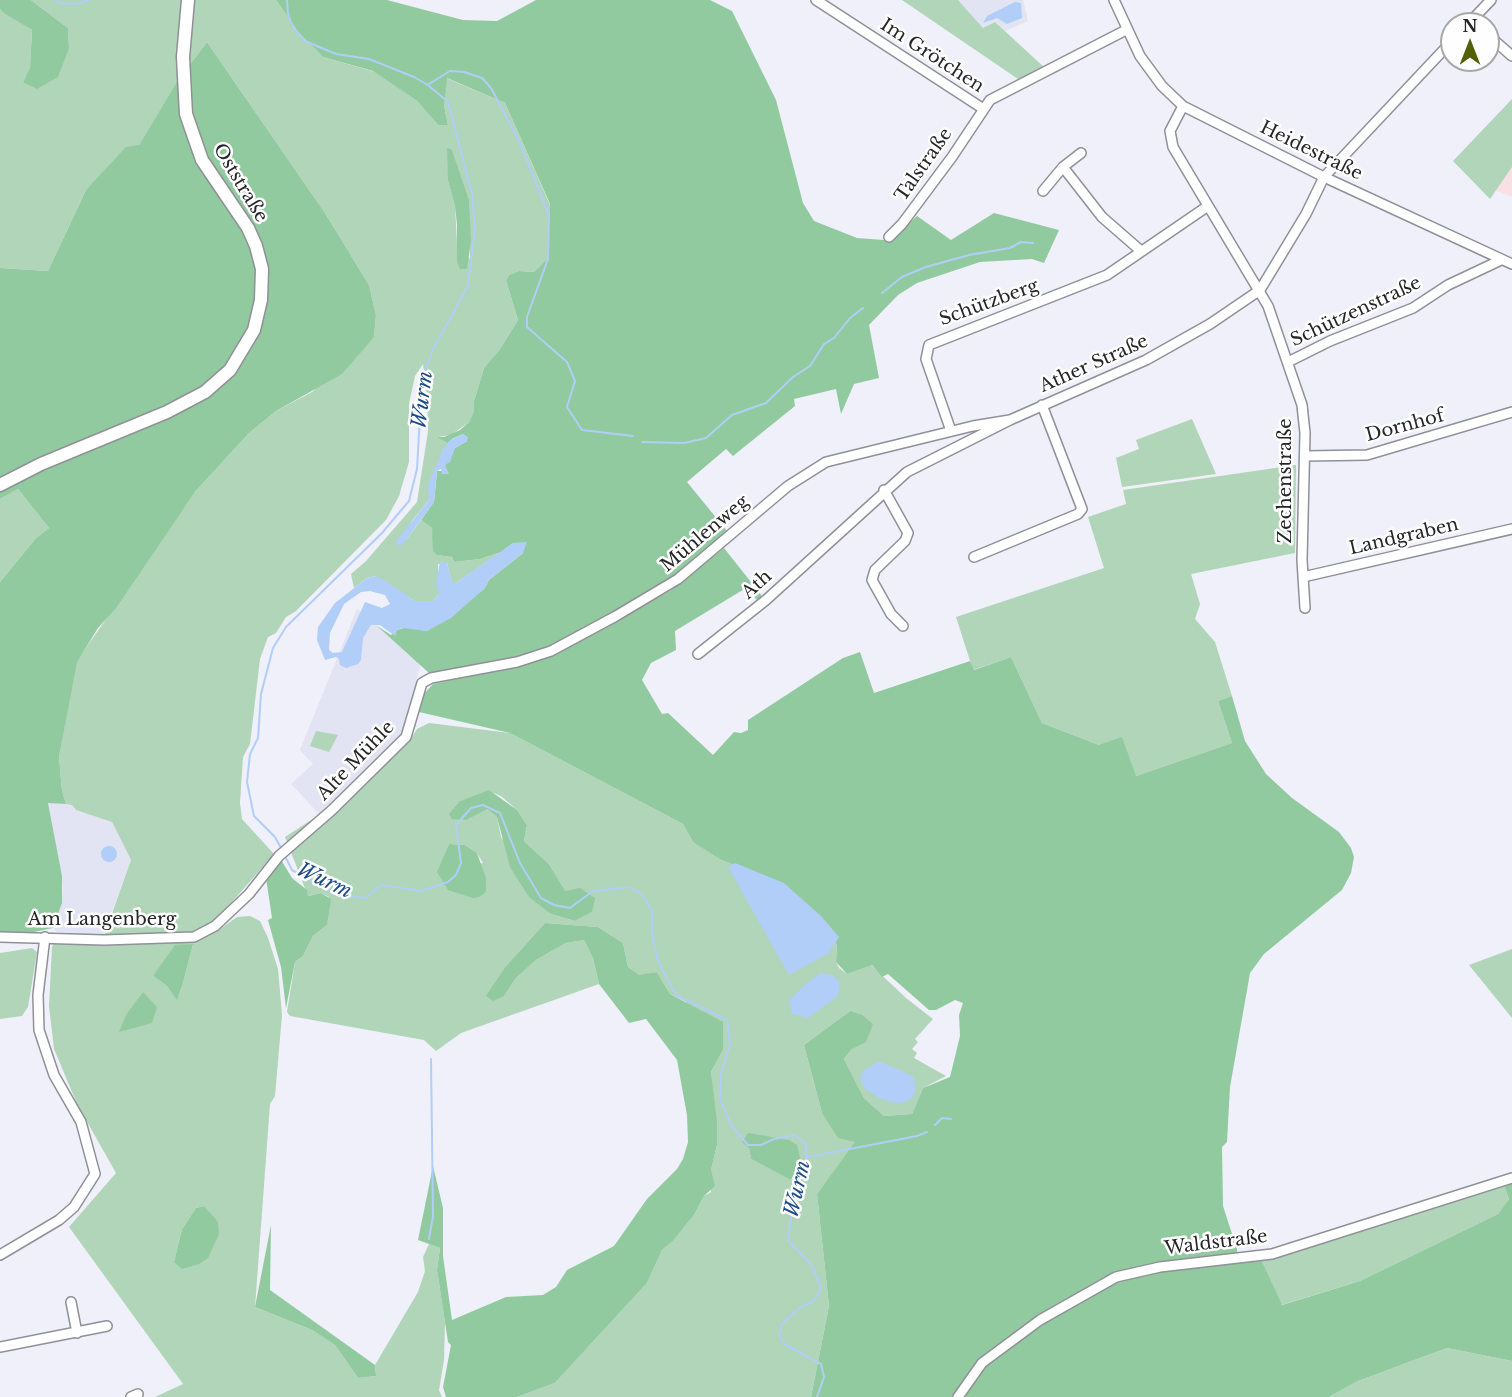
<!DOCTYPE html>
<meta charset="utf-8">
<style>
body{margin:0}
#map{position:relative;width:1512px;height:1397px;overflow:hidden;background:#eff0f9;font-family:"Libre Baskerville",serif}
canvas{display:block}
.north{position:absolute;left:1440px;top:12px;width:60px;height:60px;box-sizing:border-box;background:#fefefe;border:2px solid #a8a8a9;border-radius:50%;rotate:0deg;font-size:16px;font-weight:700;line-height:24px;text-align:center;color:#262629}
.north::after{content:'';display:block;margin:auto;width:21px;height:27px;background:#506106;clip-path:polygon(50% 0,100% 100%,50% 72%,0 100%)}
</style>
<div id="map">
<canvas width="1512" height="1397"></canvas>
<div class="north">N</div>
</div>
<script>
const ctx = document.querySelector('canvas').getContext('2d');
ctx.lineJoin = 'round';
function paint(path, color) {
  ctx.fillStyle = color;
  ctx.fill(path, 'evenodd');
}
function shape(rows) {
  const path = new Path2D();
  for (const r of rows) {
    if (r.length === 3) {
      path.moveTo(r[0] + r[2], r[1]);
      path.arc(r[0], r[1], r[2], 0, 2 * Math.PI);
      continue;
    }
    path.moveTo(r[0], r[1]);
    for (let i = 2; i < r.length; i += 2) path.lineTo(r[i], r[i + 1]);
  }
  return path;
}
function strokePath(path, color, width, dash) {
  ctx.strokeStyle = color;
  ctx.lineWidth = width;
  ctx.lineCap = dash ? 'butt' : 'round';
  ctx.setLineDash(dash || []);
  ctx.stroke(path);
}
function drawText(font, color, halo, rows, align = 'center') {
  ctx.font = font + ' "Libre Baskerville",serif';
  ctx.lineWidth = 5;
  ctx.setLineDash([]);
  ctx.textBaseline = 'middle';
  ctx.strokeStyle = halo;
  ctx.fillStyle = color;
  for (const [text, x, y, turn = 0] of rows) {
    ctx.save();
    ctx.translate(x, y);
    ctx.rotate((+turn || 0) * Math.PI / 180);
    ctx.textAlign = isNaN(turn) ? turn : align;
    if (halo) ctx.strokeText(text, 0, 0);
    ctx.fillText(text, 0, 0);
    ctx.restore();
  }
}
paint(shape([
 [958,0,1023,0,1028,21,1005,31,995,22,983,28],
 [357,609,421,663,404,731,319,814,291,784,313,764,300,750],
 [48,802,72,805,76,810,112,822,131,860,103,936,57,932,53,928,62,903,63,886]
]), '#e2e3f3');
paint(shape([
 [1512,167,1512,197,1495,190]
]), '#fadfe4');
paint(shape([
 [31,0,276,0,299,33,323,57,375,72,417,101,438,125,448,125,444,106,446,78,505,103,550,205,547,259,534,272,519,271,509,275,506,280,518,320,500,349,484,368,474,401,474,411,469,422,451,435,438,437,449,444,443,450,429,490,429,500,411,522,406,540,421,520,432,528,437,555,452,557,454,562,480,559,501,552,456,583,452,583,447,563,438,564,439,594,433,601,415,601,375,576,367,578,354,588,351,574,366,561,417,502,428,431,427,396,423,364,415,376,409,404,409,462,399,496,386,520,296,611,286,617,276,633,268,637,260,659,250,744,243,757,240,803,242,819,274,854,224,911,210,924,193,932,104,936,131,860,112,822,76,810,72,805,66,804,62,791,59,757,76,662,195,492,249,433,276,411,312,392,374,337,376,315,369,285,325,213,207,42,176,83,139,145,86,190,48,271,0,268,0,9,32,30,30,67,23,82,69,48,68,28],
 [452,151,469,199,470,259,457,243,455,206,448,181],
 [902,0,958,0,983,28,995,22,1045,68,1018,79],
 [1512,99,1512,167,1490,199,1453,161],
 [1192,419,1216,474,1122,487,1116,458,1139,449,1136,440],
 [1296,465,1295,553,1191,574,1200,604,1195,619,1215,642,1232,696,1218,701,1232,743,1136,776,1099,745,1042,723,1011,657,973,670,956,617,1104,568,1088,517,1126,504,1123,490],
 [18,489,49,528,36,538,0,582,0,499],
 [429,723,510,733,683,824,693,842,765,877,809,909,837,945,836,962,839,968,847,974,871,965,906,998,933,1019,915,1039,918,1042,912,1049,917,1053,914,1058,946,1076,923,1088,912,1114,884,1116,864,1098,844,1059,852,1049,850,1011,804,1045,822,1113,856,1142,817,1194,829,1306,811,1397,517,1397,555,1383,647,1283,662,1250,673,1241,694,1215,704,1196,711,1192,711,1170,717,1145,711,1072,723,1050,686,1002,670,994,657,972,639,976,628,967,623,943,598,927,545,923,506,966,504,996,516,978,536,960,566,943,584,940,593,958,599,984,461,1033,436,1051,424,1040,290,1016,287,1012,295,962,303,956,313,936,327,925,329,897,321,893,308,896,285,837,357,790,409,742,417,729],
 [489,791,501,796,517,810,527,825,524,841,549,864,565,892,592,912,575,921,551,914,501,837,497,817,487,809,460,801],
 [449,844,465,845,477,853,483,863,438,872],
 [749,1148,797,1170,792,1180,751,1159],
 [316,731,338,735,329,752,310,746],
 [250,916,260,921,268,938,278,969,282,1015,275,1096,270,1104,255,1307,312,1330,335,1345,358,1378,376,1376,375,1365,418,1292,425,1271,423,1257,429,1244,440,1248,437,1270,445,1322,444,1360,439,1390,442,1397,155,1397,183,1384,69,1227,116,1173,77,1104,54,1049,49,1006,52,947,54,943,195,941,216,932,237,917],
 [193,944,183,983,177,999,167,986,153,976],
 [204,1206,208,1213,213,1246,207,1258,174,1262,182,1229,196,1208],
 [32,948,37,952,28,1007,22,1016,0,1019,0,953],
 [1512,949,1512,1018,1469,965],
 [1503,1183,1509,1199,1498,1214,1360,1281,1281,1305,1262,1261],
 [1447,1348,1512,1361,1512,1397,1329,1397,1358,1381]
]), '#b1d5b8');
paint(shape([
 [0,0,31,0,68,28,69,48,58,77,37,89,23,82,30,67,32,30,4,13,0,9],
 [276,0,387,0,463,20,497,21,536,0,710,0,732,11,776,100,803,203,814,221,857,238,884,240,888,242,917,216,951,240,994,213,1059,230,1044,263,1032,259,980,262,917,283,898,295,869,325,879,378,854,384,841,414,836,389,794,399,795,406,733,456,726,449,687,482,727,531,676,577,546,648,498,662,429,673,376,625,391,635,397,630,407,627,427,631,484,589,489,580,523,553,513,543,501,552,480,559,454,562,452,557,437,555,433,551,432,528,421,520,434,502,437,471,442,471,455,448,467,441,463,434,452,439,449,444,437,437,444,437,460,430,469,422,474,411,474,401,484,368,500,349,518,320,506,280,509,275,519,271,534,272,547,259,550,204,505,103,447,78,444,106,448,125,438,125,417,101,373,71,323,57,299,33],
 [207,42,325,213,369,285,376,315,374,337,342,374,276,411,249,433,195,492,116,608,98,628,77,662,59,757,62,791,66,804,48,803,62,876,62,903,53,928,34,932,0,932,0,582,36,538,49,528,18,489,0,499,0,268,48,271,86,190,126,147,139,145,176,83],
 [447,148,452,150,469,199,471,241,467,269,460,269,457,262,457,225,455,206,448,181],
 [724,548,762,596,757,600,746,588,675,631,676,650,651,663,642,680,662,714,668,713,713,755,734,732,741,733,748,730,748,720,843,658,860,652,874,693,970,661,974,670,1011,657,1042,723,1099,745,1122,737,1136,776,1232,743,1218,701,1232,696,1245,741,1266,774,1292,798,1339,832,1351,848,1354,857,1351,873,1342,890,1264,954,1250,973,1230,1087,1227,1142,1222,1147,1223,1206,1237,1249,1238,1262,1262,1261,1282,1305,1360,1281,1498,1214,1509,1199,1503,1183,1512,1181,1512,1361,1447,1348,1358,1381,1329,1397,811,1397,829,1306,817,1194,855,1142,838,1138,822,1113,804,1045,850,1011,862,1015,873,1024,866,1042,852,1049,844,1059,864,1098,884,1116,912,1114,923,1088,950,1077,960,1036,959,1015,963,1003,955,1000,936,1010,929,1010,888,974,882,977,872,965,847,974,836,962,837,945,809,908,765,877,720,859,693,842,683,824,510,733,419,712,423,695,433,684,504,669,563,650,670,591],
 [489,790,517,810,527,825,524,841,549,864,565,891,580,888,595,898,592,912,575,921,551,914,529,897,510,867,497,817,487,809,466,820,452,819,449,814,460,801],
 [449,844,465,845,477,853,486,878,486,892,479,897,473,898,448,890,437,872],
 [280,858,292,878,307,890,308,896,321,893,331,899,327,925,313,936,303,956,295,962,286,1008,281,967,268,920,272,918,266,878],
 [545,923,598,927,623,943,628,967,639,975,657,972,670,994,723,1022,723,1050,711,1072,717,1122,717,1145,711,1170,715,1186,704,1196,694,1215,673,1241,662,1250,647,1283,555,1383,517,1397,446,1397,443,1387,451,1345,448,1342,437,1270,440,1248,418,1240,433,1166,443,1208,443,1256,452,1320,506,1297,543,1295,556,1287,567,1270,614,1246,647,1199,677,1169,683,1159,688,1142,687,1115,677,1060,646,1019,629,1023,599,984,593,958,584,940,566,943,536,960,516,978,504,996,493,1001,486,996,506,966],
 [193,944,183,983,177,1000,167,986,153,976,175,945],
 [143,992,157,1007,152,1023,119,1032,126,1015],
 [748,1133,789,1140,797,1145,801,1162,791,1180,751,1159,749,1148,742,1142],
 [204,1206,218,1222,219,1234,208,1258,199,1264,182,1269,174,1262,182,1229,196,1208],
 [271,1225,270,1290,375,1365,376,1376,358,1378,335,1345,312,1330,255,1307]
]), '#92ca9f');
paint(shape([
 [1015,2,1021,3,1022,18,1007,24,997,18,983,23,987,16],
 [463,434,468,437,467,441,455,448,450,462,445,465,449,474,442,474,441,469,437,471,434,502,406,540,402,545,396,545,397,540,429,500,428,484,443,450,449,441],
 [527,542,523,553,489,580,484,589,451,618,427,631,402,628,397,630,395,636,380,625,371,625,363,638,361,660,358,664,346,668,340,665,339,659,336,657,325,660,317,640,318,627,335,603,367,578,375,576,383,579,415,601,433,601,439,594,436,582,440,562,447,563,452,582,456,583,513,543],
 [370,591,385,595,390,604,382,608,365,602,342,652,333,653,329,650,330,633,344,604,361,592],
 [109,854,8],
 [735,863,784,883,822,917,839,937,829,953,789,975,728,867],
 [820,973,832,975,840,982,838,996,808,1018,792,1014,789,1001,803,986],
 [879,1061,913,1076,916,1089,912,1099,899,1104,879,1098,864,1088,860,1077,863,1071]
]), '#b0cef8');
strokePath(shape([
 [56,0,59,3,76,4,89,0],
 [429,84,450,71,464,72,482,78,491,88,519,141,549,215,548,259,527,317,527,327,567,362,575,381,567,407,582,430,633,436],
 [882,293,902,277,926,267,969,255,1010,248,1021,242,1033,243],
 [642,442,684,443,706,438,732,415,766,403,793,377,810,366,824,344,834,338,850,318,863,308],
 [282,850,275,837,254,816,247,782,250,754,258,738,261,694,273,648,286,627,382,533,409,501,417,469,422,380,433,349,468,286,475,229,472,194,448,102,428,85,414,77,369,59,336,54,305,41,293,27,288,14,287,0],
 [285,856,292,870,332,892,347,896,366,898,381,885,422,891,448,882,456,875,461,863,456,825,471,808,483,805,500,813,520,863,541,898,554,905,570,908,593,891,629,887,643,895,652,911,652,934,658,961,676,995,727,1020,730,1044,721,1073,720,1100,732,1126,748,1145,761,1145,774,1139,795,1135,806,1144,806,1172,794,1193,788,1241,811,1264,821,1288,814,1301,801,1307,782,1324,779,1336,786,1345,821,1364,824,1377,817,1397],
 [935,1125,942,1118,951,1119],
 [808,1157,917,1136,927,1132],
 [429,1239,433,1216,431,1059]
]), '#b0cef8', 2);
const street = shape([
 [816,0,982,108],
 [1114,0,1140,56,1162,86,1183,106,1324,177,1512,264],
 [1468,24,1491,0],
 [1488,35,1512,56],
 [1183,106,1170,131,1173,147,1268,306,1302,405,1305,433,1302,560,1305,608],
 [1063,167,1102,217,1141,251],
 [1043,191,1063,167,1081,153],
 [889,237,902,224,952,157,990,100,1126,30],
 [1288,362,1330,341,1413,308,1448,285,1501,260],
 [951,431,926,359,929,345,1107,275,1208,206],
 [1305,456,1367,455,1512,412],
 [884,490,908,533,905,541,875,570,872,580,891,614,903,626],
 [974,557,1078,514,1082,509,1042,405],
 [1303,577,1512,529],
 [698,654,766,600,907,472,1010,420,1146,360,1210,324,1260,290,1306,214,1324,177,1452,41],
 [0,937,104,940,194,937,215,926,249,894,279,856,332,810,406,737,422,683,431,678,517,662,551,651,616,616,678,579,788,486,826,462,973,426,1010,420],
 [0,1255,59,1220,74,1207,95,1174,81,1122,54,1075,39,1030,38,995,45,937],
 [71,1302,77,1333],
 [0,1347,107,1326],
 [131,1397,138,1394],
 [958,1397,982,1363,1040,1320,1116,1277,1160,1267,1272,1254,1512,1178]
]);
const secondary = shape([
 [0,485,41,464,167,412,205,392,230,370,254,330,261,300,262,269,256,246,248,228,202,160,186,114,183,57,188,0]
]);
strokePath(street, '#909099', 12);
strokePath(secondary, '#909099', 15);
strokePath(street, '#fff', 9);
strokePath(secondary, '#fff', 12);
drawText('18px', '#262629', '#fefefe', [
 ["Im Grötchen",932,56,33],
 ["Heidestraße",1311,151,26],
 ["Talstraße",924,165,-55],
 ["Oststraße",240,183,59],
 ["Schützberg",989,303,-20],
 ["Schützenstraße",1356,312,-25],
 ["Ather Straße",1094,364,-24],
 ["Dornhof",1405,426,-15],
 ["Zechenstraße",1286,481,-90],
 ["Mühlenweg",705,534,-40],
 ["Landgraben",1404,537,-13],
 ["Ath",757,585,-42],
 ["Alte Mühle",356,761,-46],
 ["Am Langenberg",102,920],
 ["Waldstraße",1216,1243,-7]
]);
drawText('italic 20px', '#1d4c89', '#fefefe', [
 ["Wurm",423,400,-83],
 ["Wurm",324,881,25],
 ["Wurm",798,1189,-77]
]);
</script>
